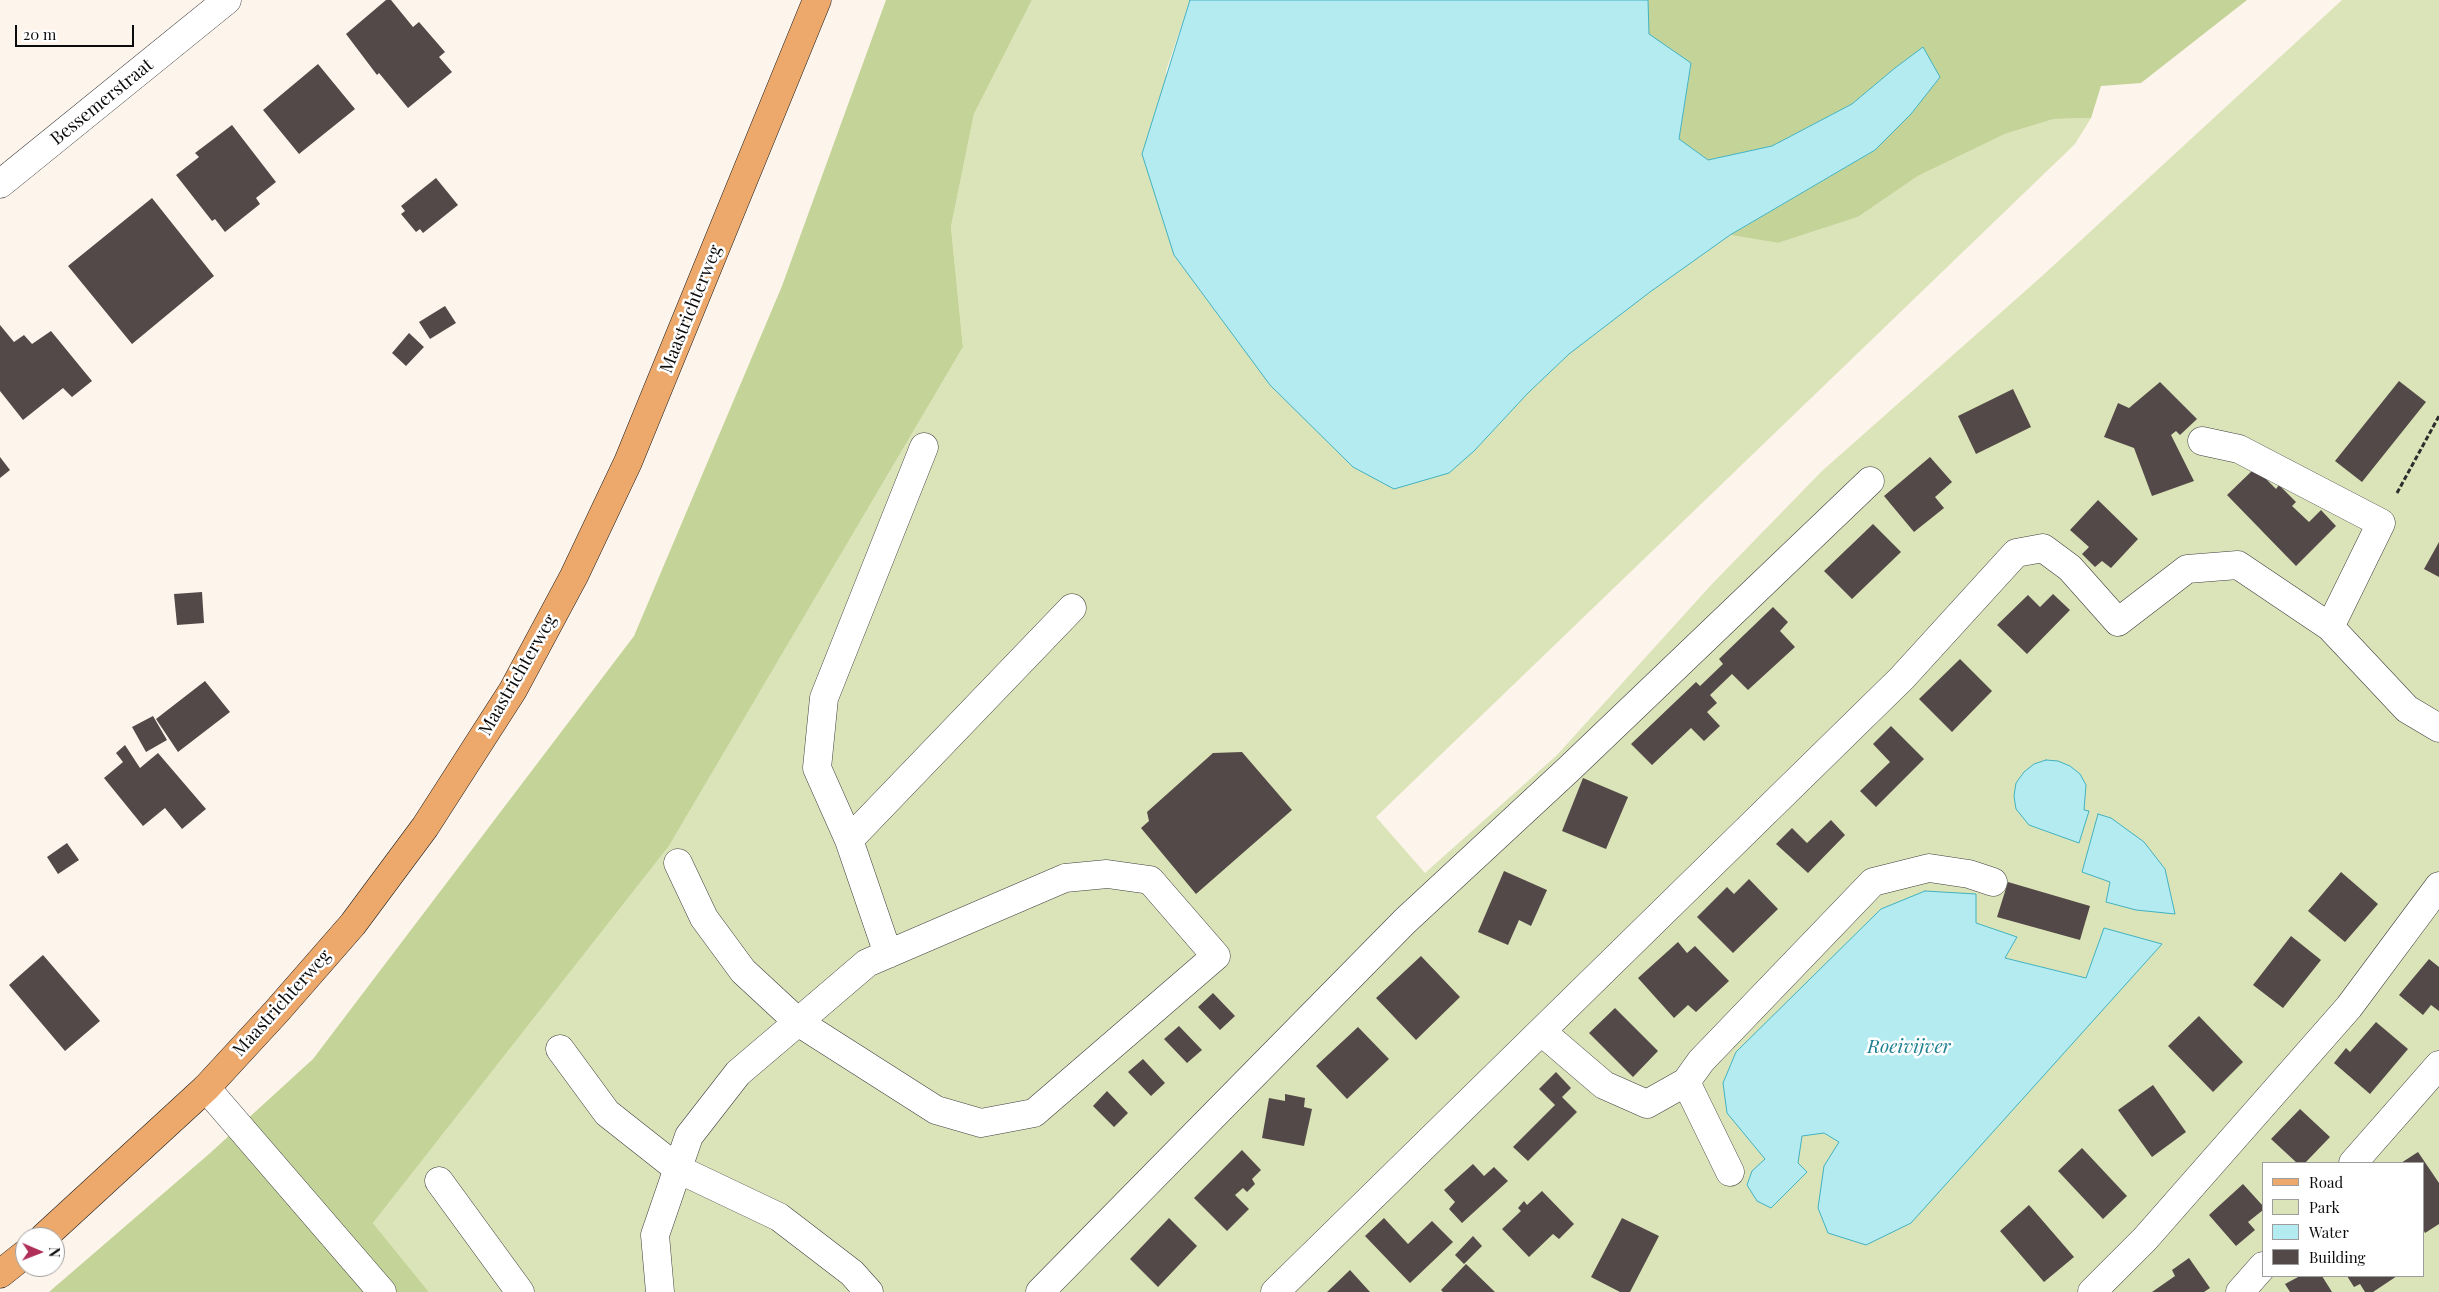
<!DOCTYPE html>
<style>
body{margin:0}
#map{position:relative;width:2439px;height:1292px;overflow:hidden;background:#fdf4eb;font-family:"Playfair Display",serif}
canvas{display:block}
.legend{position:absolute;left:2262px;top:1162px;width:162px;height:115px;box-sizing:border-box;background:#fff;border:1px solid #9d9d9d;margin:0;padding:6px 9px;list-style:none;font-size:15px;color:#0b0b0b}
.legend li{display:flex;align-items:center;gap:10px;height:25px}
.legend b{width:25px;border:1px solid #9d9d9d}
.north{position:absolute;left:15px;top:1227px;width:50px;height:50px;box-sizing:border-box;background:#fff;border:1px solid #9d9d9d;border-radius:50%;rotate:91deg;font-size:14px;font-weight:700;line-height:20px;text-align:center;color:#0b0b0b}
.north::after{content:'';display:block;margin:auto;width:18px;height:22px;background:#af2f59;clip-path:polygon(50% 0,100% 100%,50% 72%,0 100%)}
.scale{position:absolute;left:15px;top:25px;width:119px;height:22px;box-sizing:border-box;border:2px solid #0b0b0b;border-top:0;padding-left:6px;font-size:15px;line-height:18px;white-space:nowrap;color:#0b0b0b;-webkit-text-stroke:4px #fff;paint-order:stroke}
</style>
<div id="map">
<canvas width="2439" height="1292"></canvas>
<ul class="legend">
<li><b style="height:6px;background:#eda96b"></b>Road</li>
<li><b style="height:14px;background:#dbe4b8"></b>Park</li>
<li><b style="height:14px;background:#b4ebf1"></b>Water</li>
<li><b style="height:14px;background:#534948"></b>Building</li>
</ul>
<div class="north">N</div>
<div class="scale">20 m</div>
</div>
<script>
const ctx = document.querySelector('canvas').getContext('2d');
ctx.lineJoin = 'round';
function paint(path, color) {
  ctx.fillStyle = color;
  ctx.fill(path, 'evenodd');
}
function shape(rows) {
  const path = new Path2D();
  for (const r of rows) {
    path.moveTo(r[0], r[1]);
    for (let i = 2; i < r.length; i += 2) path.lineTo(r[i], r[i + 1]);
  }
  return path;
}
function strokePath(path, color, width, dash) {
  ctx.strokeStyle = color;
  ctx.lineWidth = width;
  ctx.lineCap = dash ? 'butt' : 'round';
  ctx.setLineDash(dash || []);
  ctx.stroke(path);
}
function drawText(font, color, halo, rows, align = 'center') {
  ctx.font = font + ' "Playfair Display",serif';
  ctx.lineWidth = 5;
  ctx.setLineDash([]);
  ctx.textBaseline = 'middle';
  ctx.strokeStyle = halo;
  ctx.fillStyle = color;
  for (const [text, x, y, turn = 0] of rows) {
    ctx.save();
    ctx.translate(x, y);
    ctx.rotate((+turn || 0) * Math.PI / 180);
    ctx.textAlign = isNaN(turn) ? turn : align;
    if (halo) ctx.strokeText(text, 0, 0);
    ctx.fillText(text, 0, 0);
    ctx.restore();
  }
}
paint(shape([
 [1032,0,1190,0,1166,71,1174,255,1222,319,1449,473,1474,451,1528,393,1569,354,1650,292,1730,235,1778,243,1858,217,1918,176,2005,134,2054,119,2091,118,2075,144,1376,817,1425,873,1557,755,1712,584,1822,471,2041,277,2342,0,2439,0,2439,1292,429,1292,373,1223,669,846,963,347,951,227,974,114],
 [2263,1163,2423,1163,2423,1276,2263,1276]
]), '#dbe4b8');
paint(shape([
 [886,0,1032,0,974,114,951,227,963,347,669,846,373,1223,429,1292,49,1292,209,1154,313,1059,634,636,782,286],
 [1648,0,2247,0,2141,83,2101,86,2091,118,2054,119,2005,134,1918,176,1858,217,1778,243,1730,235,1875,150,1911,114,1940,77,1923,48,1895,68,1852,104,1772,146,1708,160,1679,139,1691,64,1648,34]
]), '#c4d498');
const water = shape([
 [1190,0,1648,0,1649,34,1691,63,1679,139,1708,160,1772,146,1852,104,1895,68,1923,47,1940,77,1911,114,1875,150,1730,235,1650,292,1569,354,1528,393,1474,451,1449,473,1394,489,1353,467,1270,385,1174,255,1142,154,1190,0],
 [2046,760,2058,761,2070,766,2080,774,2086,785,2084,810,2089,811,2079,843,2029,825,2016,809,2014,796,2016,783,2024,772,2034,764,2046,760],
 [2098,814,2111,818,2144,842,2165,869,2175,914,2136,910,2106,902,2110,882,2082,872,2098,814],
 [1925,891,1976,894,1976,923,2017,937,2005,958,2086,978,2104,928,2162,944,1911,1223,1866,1245,1828,1233,1818,1208,1824,1166,1839,1142,1824,1133,1802,1136,1798,1163,1807,1172,1771,1208,1757,1201,1747,1185,1752,1171,1765,1159,1727,1113,1723,1083,1736,1052,1881,909,1925,891]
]);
paint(water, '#b4ebf1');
strokePath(water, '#41b2c1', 1);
paint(shape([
 [386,0,391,0,413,27,419,22,445,52,439,57,452,72,408,108,379,73,377,75,346,34],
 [318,64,355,109,299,154,263,110],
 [232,125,276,182,256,198,260,204,225,232,215,219,212,221,176,175,199,157,195,153],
 [436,178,458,205,423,233,420,229,416,232,401,214,405,211,401,206],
 [152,198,214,276,132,344,68,266],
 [445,306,456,323,430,339,419,322],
 [0,325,14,342,24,335,32,344,51,331,92,381,72,397,63,388,23,420,0,391],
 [409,333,424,347,406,366,392,353],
 [2399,381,2426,402,2362,482,2335,461],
 [2160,382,2197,419,2180,435,2176,431,2171,435,2194,481,2152,496,2134,448,2104,437,2118,403,2129,408],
 [2013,389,2031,427,1976,454,1958,416],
 [0,457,10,470,0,478],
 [1930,457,1952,482,1935,497,1944,508,1914,532,1884,496],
 [2255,468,2276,489,2279,485,2296,502,2292,506,2309,522,2321,510,2336,526,2296,566,2227,495],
 [2098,500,2138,539,2111,568,2102,561,2095,567,2082,554,2089,547,2070,530],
 [1873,524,1901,552,1852,599,1824,571],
 [2439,542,2439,577,2424,569],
 [202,592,204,623,177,625,174,594],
 [2053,594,2070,610,2027,654,1997,625,2028,595,2040,607],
 [1773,607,1788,622,1780,631,1795,647,1748,690,1732,674,1710,695,1717,703,1707,712,1720,726,1704,741,1691,728,1652,765,1631,744,1696,682,1700,686,1723,664,1719,659],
 [1960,659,1992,691,1952,732,1919,699],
 [205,681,230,712,178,752,156,719],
 [153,716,167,740,146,752,132,727],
 [1891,726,1924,759,1876,807,1860,791,1890,762,1873,744],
 [125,745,140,768,158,753,206,809,182,829,165,808,143,826,104,778,123,762,116,753],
 [1242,752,1292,810,1196,894,1141,828,1149,821,1147,812,1213,753],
 [1583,778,1628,797,1606,849,1562,831],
 [1831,820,1845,835,1808,873,1776,844,1792,828,1807,843],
 [67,843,79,860,58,874,47,857],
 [1504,871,1547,890,1531,926,1519,920,1508,945,1478,932],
 [2341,872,2378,904,2345,942,2308,911],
 [1749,879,1778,909,1733,953,1697,917,1727,887,1734,894],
 [2008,882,2090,906,2080,940,1997,917],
 [2291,936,2321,960,2283,1008,2253,985],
 [1678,942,1687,953,1695,946,1729,981,1696,1012,1688,1005,1674,1018,1638,978],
 [43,955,100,1021,65,1051,9,985],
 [1421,956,1460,997,1416,1040,1376,998],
 [2429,959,2439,967,2439,1011,2431,1005,2423,1015,2399,995],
 [1213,993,1235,1016,1220,1030,1198,1007],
 [1615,1008,1658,1051,1633,1077,1589,1033],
 [2199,1016,2243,1062,2213,1092,2168,1046],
 [2376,1022,2408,1049,2370,1094,2334,1063,2346,1048,2350,1052],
 [1179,1026,1202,1050,1187,1063,1164,1039],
 [1358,1027,1389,1059,1347,1099,1316,1066],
 [1143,1059,1165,1083,1151,1096,1128,1072],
 [1556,1072,1571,1088,1562,1097,1577,1112,1528,1161,1513,1147,1555,1105,1539,1089],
 [2153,1085,2186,1132,2152,1157,2118,1110],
 [1107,1091,1128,1113,1114,1127,1093,1106],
 [1285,1094,1305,1098,1304,1107,1312,1109,1304,1146,1262,1138,1269,1098,1285,1101],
 [2300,1109,2330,1137,2305,1163,2297,1163,2271,1139],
 [2082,1148,2127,1196,2103,1219,2058,1171],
 [1242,1150,1261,1170,1252,1179,1255,1184,1247,1192,1243,1188,1235,1195,1249,1209,1227,1231,1194,1198],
 [2418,1152,2439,1183,2439,1224,2425,1233,2423,1229,2423,1163,2401,1163],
 [1473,1164,1484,1176,1494,1167,1508,1181,1462,1223,1449,1209,1455,1202,1444,1190],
 [2243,1184,2263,1206,2263,1210,2248,1222,2255,1230,2236,1246,2209,1215],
 [1542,1191,1574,1224,1559,1239,1553,1234,1529,1257,1502,1229,1521,1211,1518,1208,1524,1201,1527,1205],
 [2029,1205,2074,1257,2044,1282,2000,1231],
 [1169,1218,1197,1246,1158,1287,1130,1259],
 [1384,1218,1408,1244,1432,1221,1453,1242,1410,1283,1365,1236],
 [1622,1218,1659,1236,1630,1292,1620,1292,1591,1277],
 [1473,1236,1482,1246,1464,1264,1455,1255],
 [2189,1258,2210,1288,2204,1292,2152,1292,2175,1276,2172,1270],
 [1466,1264,1495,1292,1443,1292,1441,1290],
 [1350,1270,1370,1292,1327,1292],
 [2300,1276,2322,1276,2332,1292,2290,1292,2285,1284],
 [2347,1276,2397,1276,2373,1292,2365,1292,2360,1284,2354,1287]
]), '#534948');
const minor = shape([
 [0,184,227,0],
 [2202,441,2239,449,2381,523,2330,627],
 [849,840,1072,608],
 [888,954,849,840,817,768,824,698,924,447],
 [1542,1032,1604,1085,1647,1104,1686,1082,1701,1061,1873,882,1929,868,1969,874,1993,882],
 [560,1049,607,1113,678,1169,779,1217,852,1273,869,1292],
 [1686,1082,1730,1172],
 [206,1088,382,1292],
 [2353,1163,2439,1065],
 [439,1181,520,1292],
 [660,1292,655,1235,689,1136,738,1073,798,1022,867,963,1065,878,1107,874,1150,880,1216,956,1034,1113,981,1123,936,1110,798,1022,743,971,704,918,678,863],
 [1040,1292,1405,921,1570,768,1870,481],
 [1275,1292,1902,678,2016,553,2043,548,2070,568,2118,622,2187,569,2238,565,2330,627,2407,709,2439,728],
 [2092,1292,2145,1239,2349,1007,2439,886],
 [2240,1292,2263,1266]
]);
const major = shape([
 [44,1237,206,1088,277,1011,353,924,425,827,513,690,574,576,628,462,817,0],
 [0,1274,25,1254]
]);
strokePath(minor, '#3e3e3e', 29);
strokePath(major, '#1c1c1c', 29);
strokePath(shape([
 [2397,493,2439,416]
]), '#2d2d2d', 3, [5, 2.5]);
strokePath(minor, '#fff', 28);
strokePath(major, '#eda96b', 28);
drawText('18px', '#0b0b0b', '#fff', [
 ["Bessemerstraat",102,102,-39],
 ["Maastrichterweg",691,309,-68],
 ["Maastrichterweg",518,675,-60],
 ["Maastrichterweg",282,1003,-48]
]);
drawText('italic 19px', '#1f8092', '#fff', [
 ["Roeivijver",1909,1047]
]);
</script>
